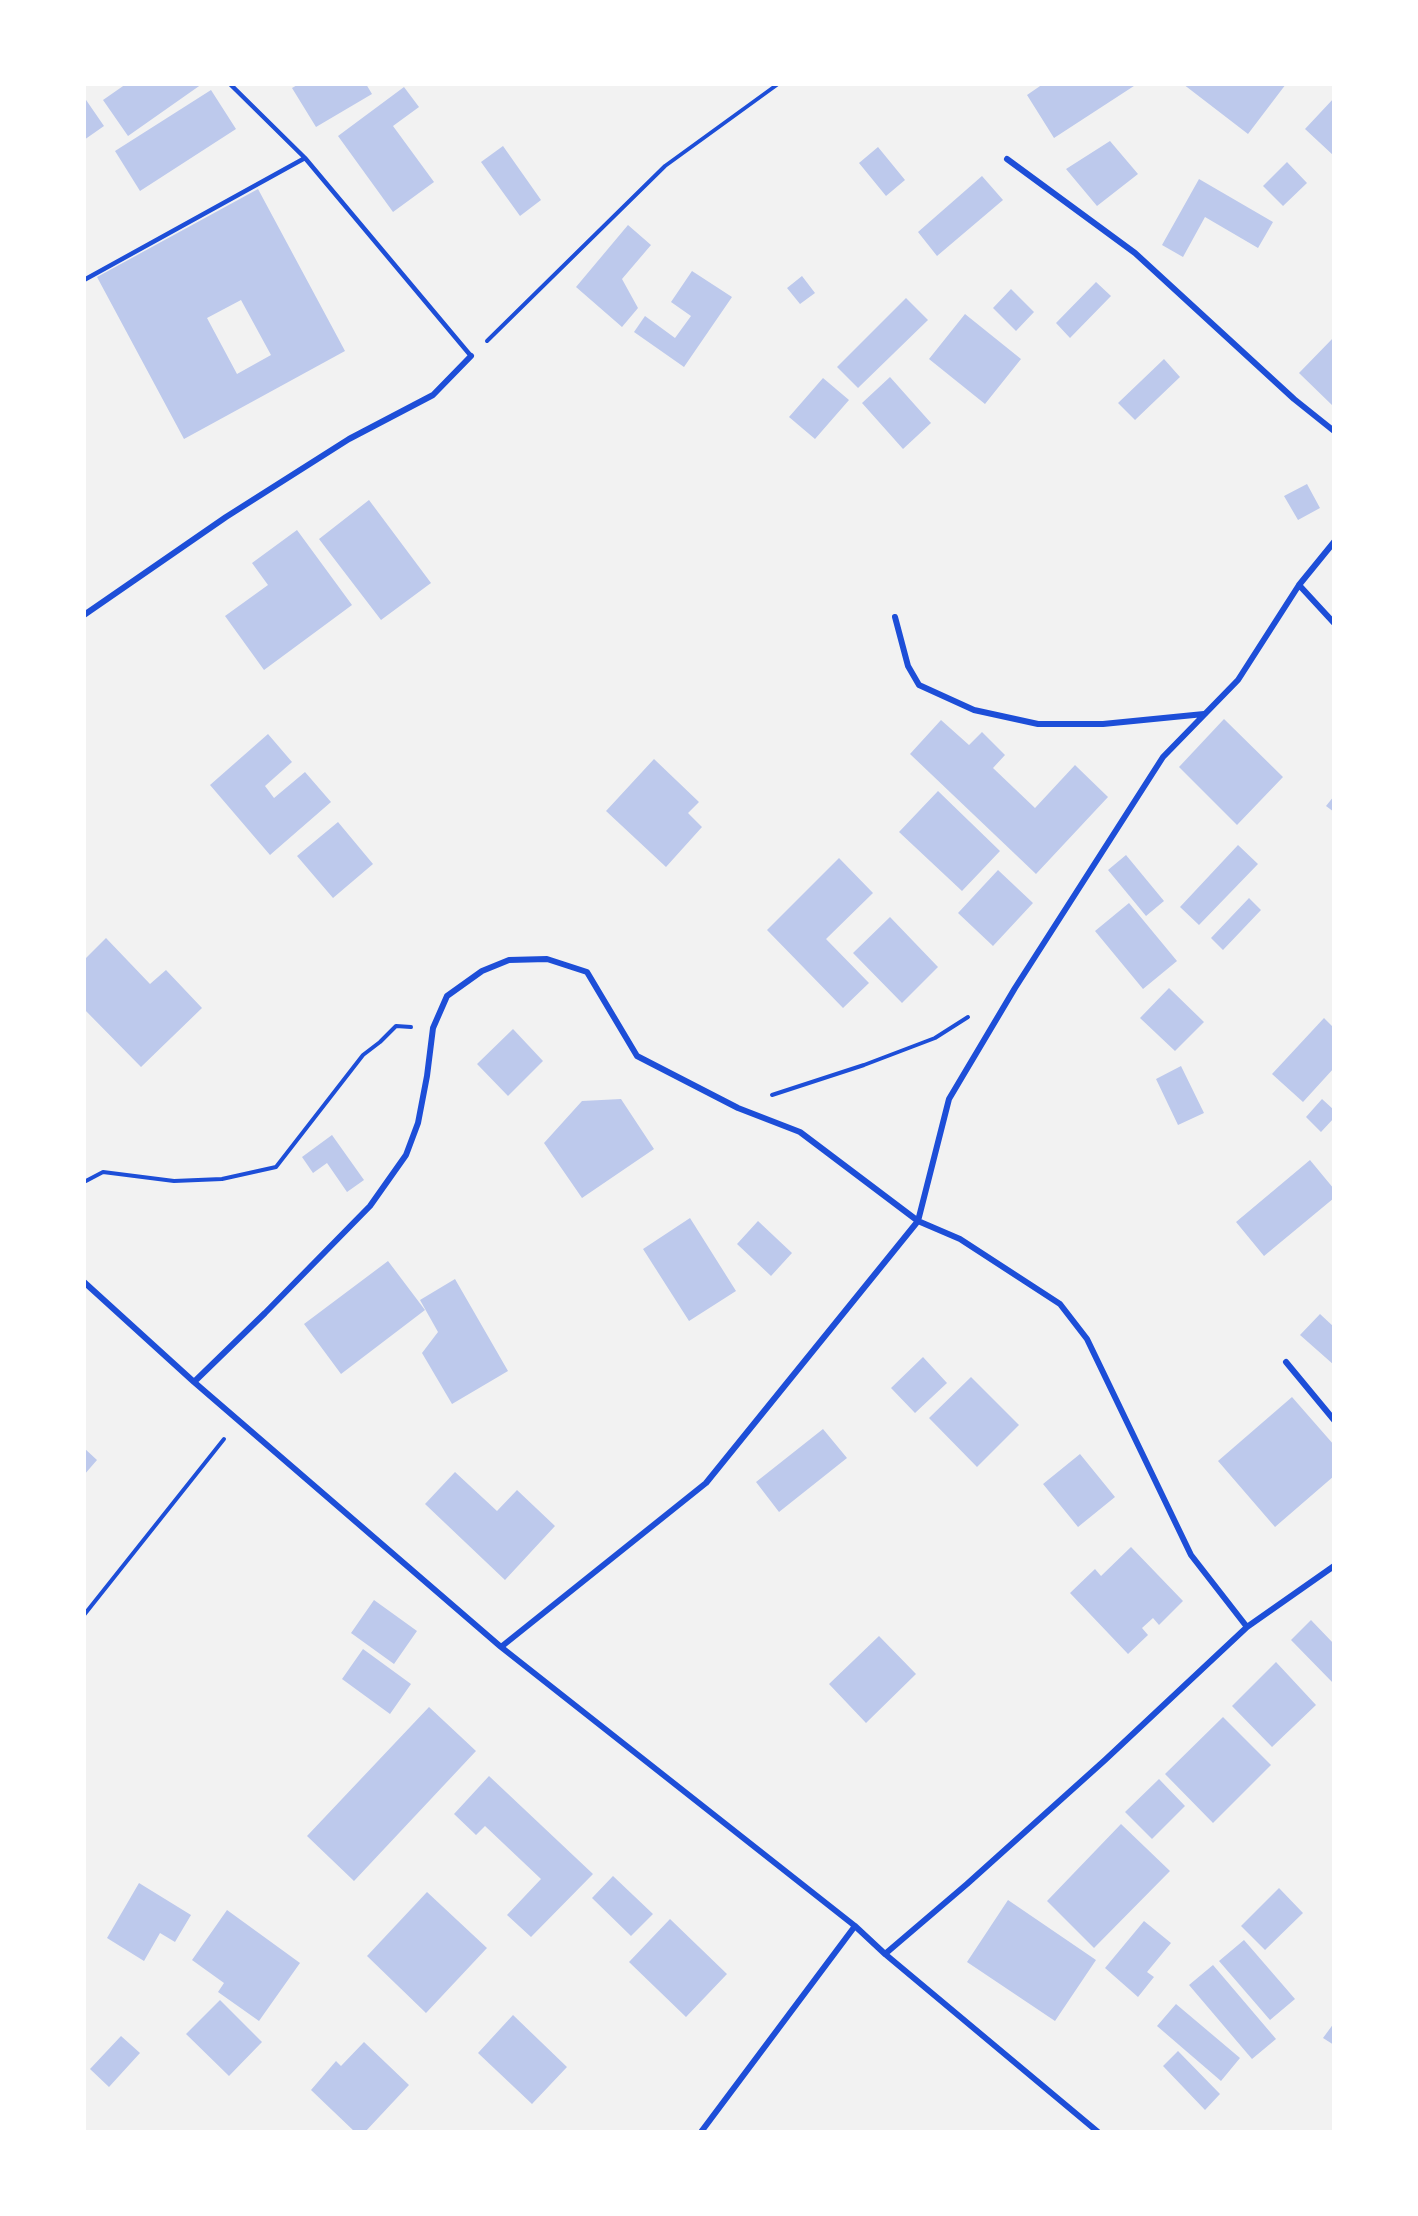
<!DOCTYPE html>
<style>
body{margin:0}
#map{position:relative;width:1418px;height:2216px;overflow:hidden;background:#f2f2f2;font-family:"DM Sans",sans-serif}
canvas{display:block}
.frame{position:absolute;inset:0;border:86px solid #fff;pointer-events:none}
</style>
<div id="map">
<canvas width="1418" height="2216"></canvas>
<div class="frame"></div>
</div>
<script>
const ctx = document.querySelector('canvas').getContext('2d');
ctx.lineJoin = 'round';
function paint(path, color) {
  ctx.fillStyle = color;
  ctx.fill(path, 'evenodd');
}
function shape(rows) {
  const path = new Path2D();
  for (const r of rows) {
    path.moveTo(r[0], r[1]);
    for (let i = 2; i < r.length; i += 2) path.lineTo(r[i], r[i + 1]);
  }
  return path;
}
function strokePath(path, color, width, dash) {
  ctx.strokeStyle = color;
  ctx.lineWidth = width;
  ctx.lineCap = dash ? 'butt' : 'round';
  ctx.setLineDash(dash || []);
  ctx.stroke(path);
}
paint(shape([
 [126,84,202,84,128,136,103,100],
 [299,84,366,84,372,94,316,127,292,88],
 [1043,84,1137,84,1054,138,1027,95],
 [1183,84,1286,84,1248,134],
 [404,87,419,107,393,126,434,182,393,212,338,136],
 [211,90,236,129,140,191,115,151],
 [84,97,104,126,84,140],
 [1334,98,1334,156,1305,129],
 [1110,141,1138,174,1097,206,1066,169],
 [503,146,541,200,520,216,481,162],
 [878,147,905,180,886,196,859,163],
 [1287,162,1307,183,1283,206,1263,186],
 [982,176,1003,200,937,256,918,232],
 [1199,179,1273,222,1258,248,1205,217,1183,257,1162,245],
 [258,189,345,351,184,439,97,277],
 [241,300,271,355,237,374,207,318],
 [628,225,651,245,622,279,638,308,622,327,576,287],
 [692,271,732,297,684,367,634,332,645,316,675,338,691,316,671,302],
 [802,276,815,293,800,304,787,288],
 [1096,282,1111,296,1070,338,1056,323],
 [1011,289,1034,312,1016,331,993,308],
 [906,298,928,320,858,388,837,367],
 [965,314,1021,359,985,404,929,359],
 [1334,337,1334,407,1299,373],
 [1164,359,1180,377,1135,420,1118,403],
 [890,377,931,423,903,449,862,403],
 [823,378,849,400,815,439,789,417],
 [1307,484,1320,508,1298,520,1284,496],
 [369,500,431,583,381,620,319,539],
 [297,530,352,605,264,670,225,616,268,585,252,563],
 [1224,719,1283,777,1237,825,1179,767],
 [941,720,969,745,982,732,1005,755,993,768,1035,808,1075,765,1108,797,1036,874,910,754],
 [268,734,292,762,265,786,274,798,305,772,331,802,270,855,210,785],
 [654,759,699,802,688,813,702,827,666,867,606,811],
 [938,791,1000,851,962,891,899,832],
 [1334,796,1334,812,1326,806],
 [338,822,373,864,333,898,297,856],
 [1238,845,1258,864,1199,925,1180,907],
 [1126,855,1164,901,1146,916,1108,870],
 [839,858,873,893,826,939,869,983,843,1008,767,930],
 [998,870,1033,903,993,946,958,913],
 [1249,898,1261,910,1223,950,1211,938],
 [1129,903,1177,961,1143,989,1095,931],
 [890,917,938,967,902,1003,853,953],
 [106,938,150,984,166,970,202,1008,141,1067,84,1009,84,960],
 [1169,988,1204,1022,1175,1051,1140,1018],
 [1324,1018,1334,1028,1334,1068,1303,1102,1272,1074],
 [513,1029,543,1061,508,1096,477,1064],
 [1181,1066,1204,1113,1178,1125,1156,1079],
 [621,1099,654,1149,582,1198,544,1143,582,1101],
 [1322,1099,1334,1110,1334,1118,1321,1132,1306,1117],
 [332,1135,364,1180,347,1192,327,1163,313,1173,302,1157],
 [1310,1160,1334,1189,1334,1198,1264,1256,1236,1222],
 [690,1218,736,1291,689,1321,643,1249],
 [758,1221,792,1253,771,1276,737,1244],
 [388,1261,425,1310,341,1374,304,1324],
 [455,1279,508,1371,452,1404,422,1353,438,1332,420,1300],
 [1320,1314,1334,1327,1334,1365,1300,1335],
 [923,1357,947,1383,915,1413,891,1388],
 [971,1377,1019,1425,977,1467,929,1418],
 [1292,1397,1334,1445,1334,1476,1275,1527,1218,1461],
 [823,1429,847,1458,779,1512,756,1482],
 [84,1448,97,1460,84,1475],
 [1080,1454,1115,1497,1078,1527,1043,1484],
 [455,1472,497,1511,517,1490,555,1526,505,1580,425,1504],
 [1131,1547,1183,1601,1159,1625,1153,1618,1142,1628,1148,1635,1128,1654,1070,1593,1095,1569,1101,1576],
 [374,1600,417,1631,394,1664,351,1633],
 [1311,1620,1334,1644,1334,1684,1291,1640],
 [879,1636,916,1674,866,1723,829,1684],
 [363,1649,411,1684,390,1714,342,1679],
 [1276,1662,1316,1705,1272,1747,1232,1706],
 [429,1707,476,1751,354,1881,307,1836],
 [1223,1717,1271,1765,1213,1823,1165,1774],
 [489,1776,593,1874,531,1937,507,1915,541,1879,485,1826,476,1835,454,1814],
 [1159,1779,1185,1806,1152,1839,1125,1812],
 [1121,1824,1170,1871,1094,1948,1047,1901],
 [613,1876,653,1914,631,1936,592,1898],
 [139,1883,191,1915,175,1942,160,1933,144,1961,107,1938],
 [1279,1888,1303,1913,1265,1950,1241,1926],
 [427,1892,487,1948,426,2013,367,1956],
 [1008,1900,1096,1960,1055,2021,967,1962],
 [227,1910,300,1963,259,2021,218,1992,224,1983,192,1960],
 [670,1919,727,1974,686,2017,629,1962],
 [1144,1921,1171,1943,1147,1972,1154,1977,1138,1997,1105,1968],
 [1244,1940,1295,1999,1270,2020,1219,1961],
 [1213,1965,1276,2039,1252,2059,1189,1985],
 [220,2000,262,2042,229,2076,186,2034],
 [1176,2004,1240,2058,1221,2081,1157,2026],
 [513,2015,567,2067,532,2104,478,2053],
 [1334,2023,1334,2045,1323,2038],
 [121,2036,140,2053,109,2087,90,2069],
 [364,2042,409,2085,365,2132,355,2132,311,2090,336,2061,341,2066],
 [1178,2051,1220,2094,1205,2110,1163,2066]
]), '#bdc9ec');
strokePath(shape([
 [487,341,665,166,778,84],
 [772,1095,864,1065,935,1038,968,1017],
 [84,1182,103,1172,174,1181,222,1179,276,1167,363,1055,380,1042,396,1026,411,1027],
 [84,1615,224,1439]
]), '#1d4ed8', 4);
strokePath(shape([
 [230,84,305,158],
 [84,280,305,158,471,356]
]), '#1d4ed8', 4.5);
strokePath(shape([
 [1007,159,1135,253,1294,399,1334,431],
 [1299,585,1334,623],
 [84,615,226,517,349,439,433,395,471,356],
 [895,617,908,666,919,685,974,710,1038,724,1103,724,1204,714],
 [84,1282,194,1382,501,1647,855,1926,885,1954,1098,2132],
 [1286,1362,1334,1420],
 [194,1382,265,1313,370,1206,406,1155,418,1123,427,1076,433,1028,447,996,482,971,509,960,547,959,587,972,637,1056,738,1108,800,1132,918,1221,960,1239,1060,1304,1087,1339,1191,1555,1247,1627],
 [501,1647,706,1483,918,1221,949,1099,1015,988,1163,757,1238,680,1299,585,1334,542],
 [885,1954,967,1884,1105,1760,1247,1627,1334,1566],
 [701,2132,855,1926]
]), '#1d4ed8', 6);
</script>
